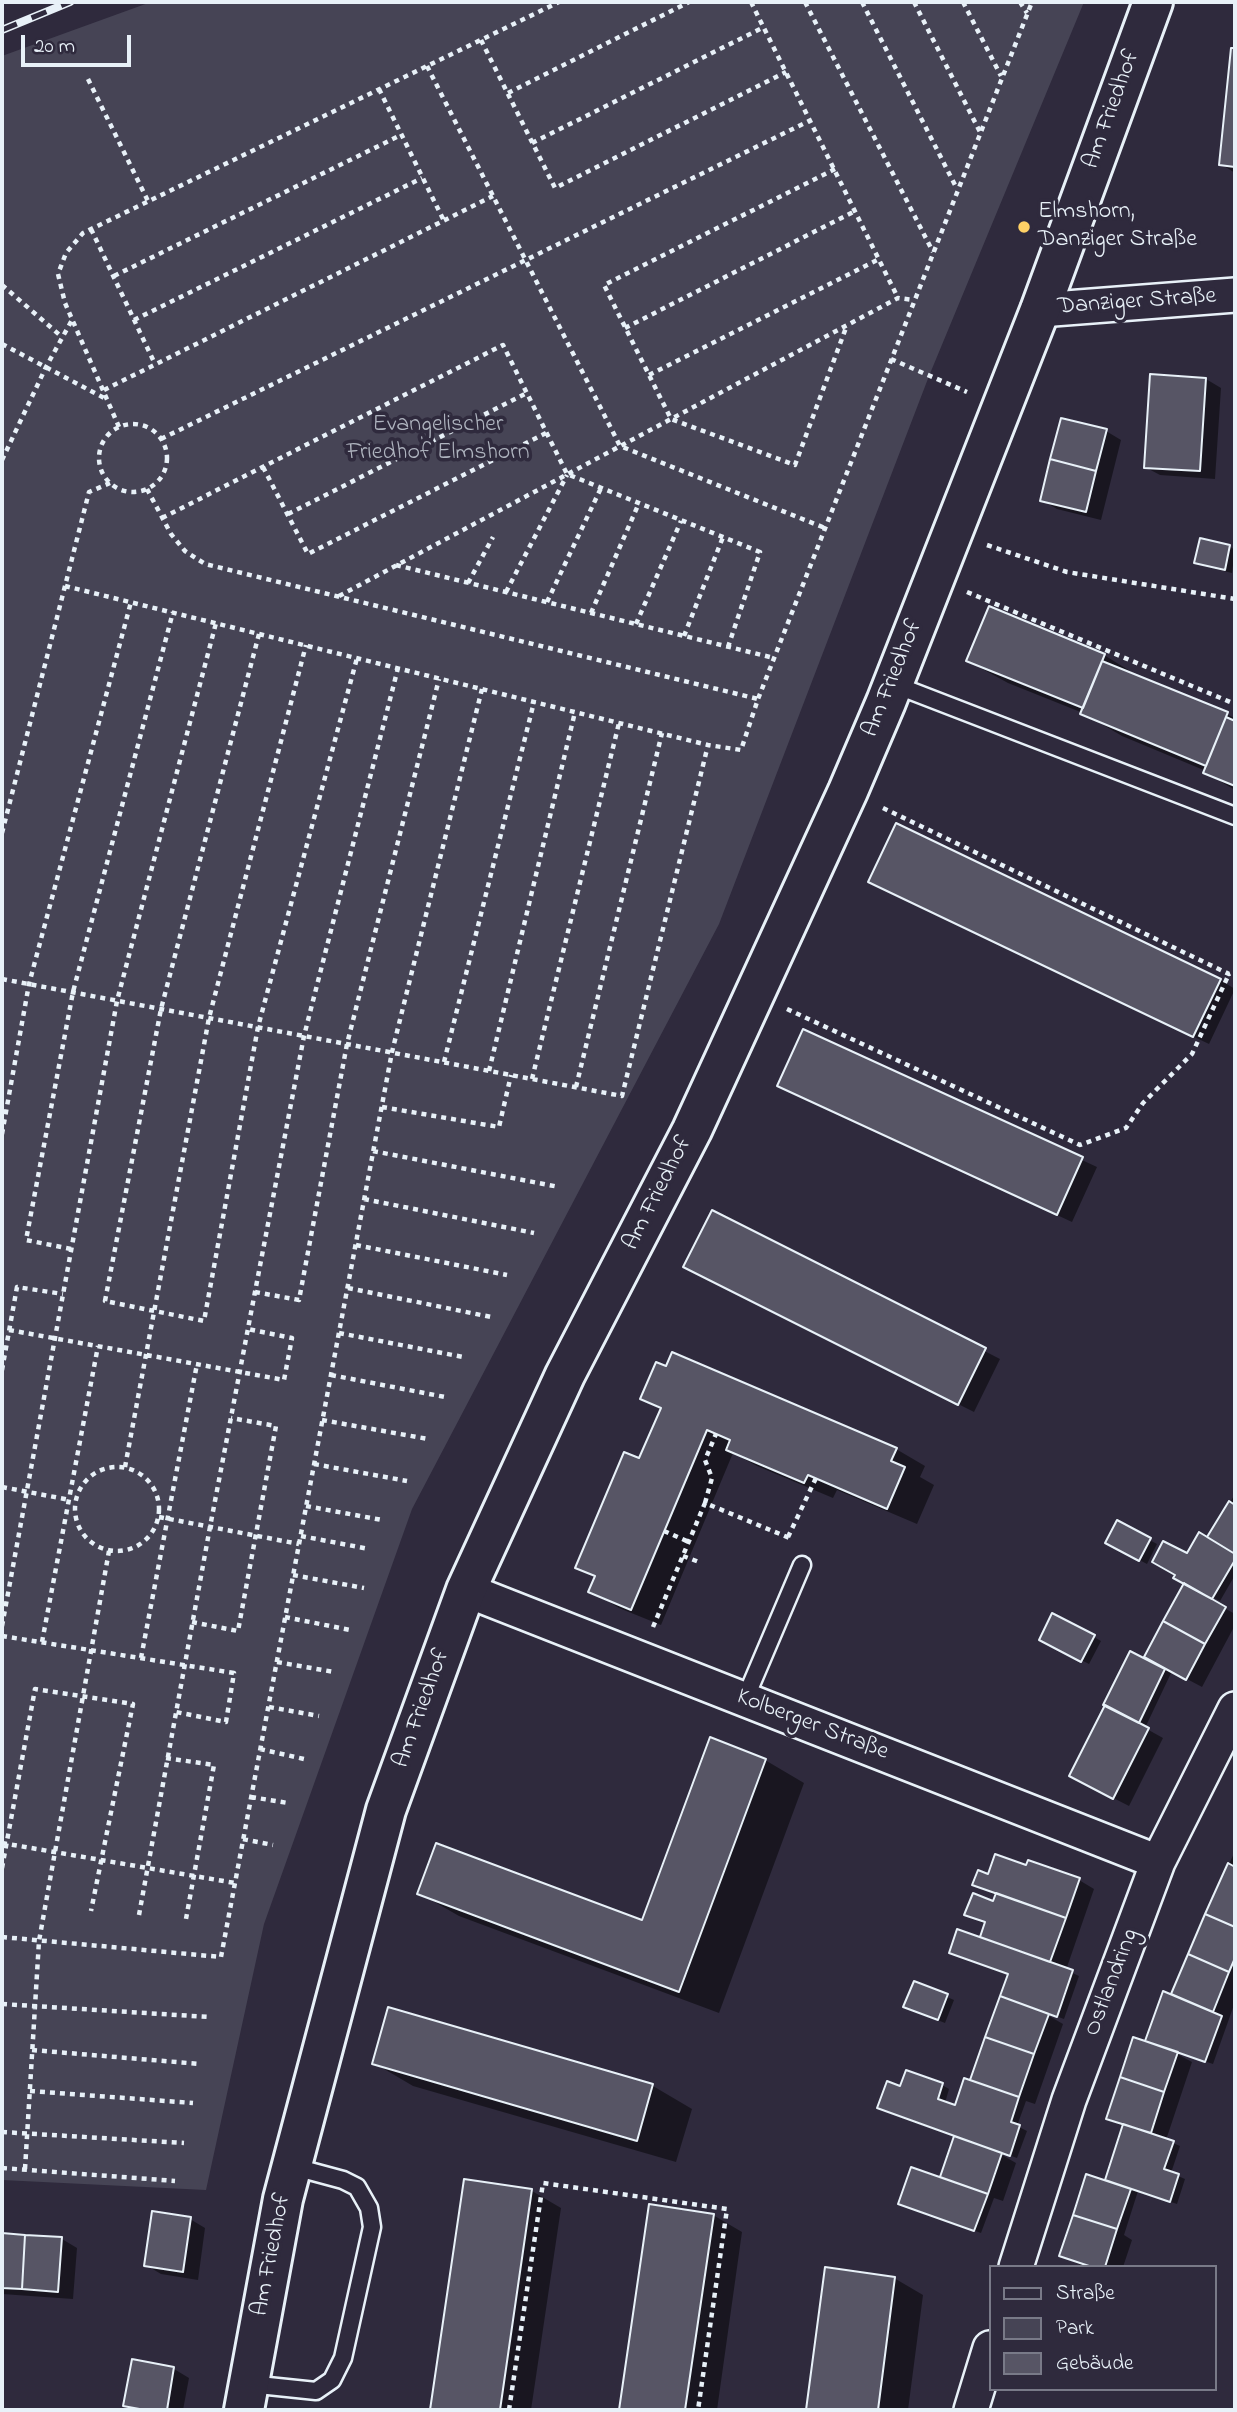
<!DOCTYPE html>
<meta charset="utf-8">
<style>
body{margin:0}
#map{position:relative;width:1237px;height:2412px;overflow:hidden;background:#2f2a3d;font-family:"Indie Flower",sans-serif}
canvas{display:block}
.frame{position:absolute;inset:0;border:4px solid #e8f1f8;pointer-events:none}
.legend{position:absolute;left:989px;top:2265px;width:228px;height:126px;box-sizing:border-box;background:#2f2a3d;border:2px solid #797a88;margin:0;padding:9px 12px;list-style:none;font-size:21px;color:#e8f1f8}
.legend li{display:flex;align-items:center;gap:14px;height:35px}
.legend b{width:35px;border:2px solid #797a88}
.scale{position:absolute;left:21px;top:35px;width:110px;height:32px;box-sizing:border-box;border:4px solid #e8f1f8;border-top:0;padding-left:9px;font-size:21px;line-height:24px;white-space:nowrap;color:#e8f1f8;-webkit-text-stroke:5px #2f2a3d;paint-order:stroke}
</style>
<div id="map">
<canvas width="1237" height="2412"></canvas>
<div class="frame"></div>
<ul class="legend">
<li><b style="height:9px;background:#2f2a3d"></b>Straße</li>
<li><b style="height:19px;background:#464455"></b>Park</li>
<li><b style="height:19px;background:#575565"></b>Gebäude</li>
</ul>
<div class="scale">20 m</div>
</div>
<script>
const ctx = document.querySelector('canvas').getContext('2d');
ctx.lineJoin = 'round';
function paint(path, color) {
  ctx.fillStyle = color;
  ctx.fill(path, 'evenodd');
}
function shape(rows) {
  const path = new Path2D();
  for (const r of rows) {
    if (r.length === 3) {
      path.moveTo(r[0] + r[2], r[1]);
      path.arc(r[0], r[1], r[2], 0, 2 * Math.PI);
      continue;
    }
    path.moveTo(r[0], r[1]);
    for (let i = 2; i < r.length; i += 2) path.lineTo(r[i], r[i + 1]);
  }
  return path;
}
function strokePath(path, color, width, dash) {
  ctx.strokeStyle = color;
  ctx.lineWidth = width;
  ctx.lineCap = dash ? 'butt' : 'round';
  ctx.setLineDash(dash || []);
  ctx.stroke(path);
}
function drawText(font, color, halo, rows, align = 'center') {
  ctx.font = font + ' "Indie Flower",sans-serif';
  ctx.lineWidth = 7;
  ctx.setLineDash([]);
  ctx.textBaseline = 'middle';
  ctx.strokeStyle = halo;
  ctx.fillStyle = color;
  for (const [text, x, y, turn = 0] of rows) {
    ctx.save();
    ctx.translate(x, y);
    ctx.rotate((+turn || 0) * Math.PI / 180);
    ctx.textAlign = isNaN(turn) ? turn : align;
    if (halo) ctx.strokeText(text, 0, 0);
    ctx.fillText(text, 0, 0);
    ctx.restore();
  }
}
paint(shape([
 [151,2,1084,2,929,376,719,924,412,1509,264,1924,206,2190,2,2180,2,56]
]), '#464455');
paint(shape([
 [1232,49,1235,50,1235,173,1221,164],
 [1206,379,1221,388,1215,479,1160,475,1145,467],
 [1106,431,1121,440,1101,520,1057,509,1042,500],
 [1229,546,1235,550,1232,573,1203,566,1196,562],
 [1104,655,1143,679,1235,718,1235,790,1206,773,1206,771,1122,736,1083,713,1008,683,968,661],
 [886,889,1220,980,1235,989,1209,1044],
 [804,1031,1097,1167,1072,1222,780,1086],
 [713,1212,1000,1359,974,1412,701,1275],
 [642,1398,896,1449,925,1466,920,1477,934,1485,917,1524,837,1490,833,1498,757,1466,733,1453,661,1625,619,1608,591,1591,596,1578,577,1567,640,1460,662,1410],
 [1235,1494,1235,1575,1220,1601,1208,1595,1206,1598,1235,1614,1235,1625,1202,1687,1172,1671,1145,1728,1163,1738,1129,1806,1086,1784,1163,1666,1186,1583,1188,1556,1208,1539],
 [1118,1523,1157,1544,1147,1564,1107,1543],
 [1094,1637,1101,1641,1089,1664,1048,1643],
 [765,1760,804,1783,719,2013,459,1916,419,1893,643,1922],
 [1235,1851,1235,2002,1213,2064,1180,2053,1179,2055,1192,2062,1166,2140,1180,2146,1171,2173,1185,2179,1177,2204,1138,2191,1124,2235,1132,2240,1123,2267,1086,2267,1076,2263,1061,2255,1106,2182,1124,2127,1108,2118,1154,2046,1206,1915],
 [1029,1862,1079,1880,1094,1889,1066,1970,1079,1976,1064,2019,1050,2014,1049,2016,1063,2024,1035,2104,1026,2101,1017,2126,1027,2131,1017,2158,1003,2153,1002,2155,1016,2163,1003,2201,994,2198,981,2233,900,2203,941,2179,956,2136,901,2088,942,2085,949,2089,945,2103,956,2107,980,2085,1009,1975,951,1952,990,1940,982,1936,986,1925,966,1914,994,1903,997,1896,974,1884,989,1876,1027,1867],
 [915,1983,954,2000,945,2023,912,2010],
 [389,2009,653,2086,692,2109,676,2162,413,2086,374,2063],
 [466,2181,532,2191,561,2208,531,2410,432,2410],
 [650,2206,713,2215,742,2232,717,2410,621,2410],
 [190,2219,205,2228,198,2280,161,2274,146,2265],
 [2,2229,4,2230,4,2235,62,2239,77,2248,73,2299,2,2294],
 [826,2269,894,2278,923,2295,908,2410,808,2410],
 [133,2361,174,2369,189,2378,183,2410,134,2410,125,2405]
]), '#0007');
const building = shape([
 [1231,48,1235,48,1235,167,1219,165,1231,48],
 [1150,374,1206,378,1200,471,1144,468,1150,374],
 [1061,418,1107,429,1096,471,1050,459,1061,418],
 [1050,459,1096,471,1086,512,1040,501,1050,459],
 [1200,538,1230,545,1225,570,1194,563,1200,538],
 [989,606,1105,654,1083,708,966,661,989,606],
 [1102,661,1228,712,1206,766,1080,714,1102,661],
 [1226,717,1235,721,1235,786,1203,773,1226,717],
 [896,823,1221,979,1193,1037,868,882,896,823],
 [803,1029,1083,1157,1057,1215,777,1086,803,1029],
 [712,1210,986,1348,958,1405,683,1267,712,1210],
 [672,1352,897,1448,891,1461,905,1467,887,1509,808,1475,804,1483,726,1450,730,1440,707,1430,631,1610,588,1592,595,1576,575,1568,624,1452,639,1458,661,1408,640,1399,656,1362,666,1366,672,1352],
 [1229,1501,1235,1505,1235,1554,1207,1537,1229,1501],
 [1117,1520,1151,1538,1139,1561,1105,1543,1117,1520],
 [1199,1532,1235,1554,1235,1560,1212,1599,1173,1578,1175,1575,1152,1562,1163,1541,1187,1553,1199,1532],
 [1184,1583,1226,1607,1205,1644,1163,1621,1184,1583],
 [1052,1613,1095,1635,1081,1662,1039,1640,1052,1613],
 [1163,1621,1205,1644,1186,1680,1144,1657,1163,1621],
 [1130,1651,1165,1669,1139,1723,1103,1705,1130,1651],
 [1105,1705,1149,1728,1113,1799,1069,1776,1105,1705],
 [710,1737,766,1759,679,1992,417,1894,436,1843,642,1920,710,1737],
 [995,1854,1026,1865,1028,1860,1080,1878,1066,1918,972,1885,978,1870,988,1874,995,1854],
 [1228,1863,1235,1867,1235,1927,1205,1914,1228,1863],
 [973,1893,993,1901,996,1893,1066,1918,1050,1962,980,1937,985,1922,964,1915,973,1893],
 [1205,1914,1235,1927,1235,1958,1229,1972,1188,1954,1205,1914],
 [957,1929,1073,1970,1057,2017,1000,1996,1008,1974,949,1953,957,1929],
 [1188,1954,1229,1972,1213,2012,1171,1994,1188,1954],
 [914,1981,948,1994,938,2020,903,2007,914,1981],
 [1163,1991,1222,2016,1205,2062,1145,2041,1163,1991],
 [1000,1996,1049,2014,1034,2054,985,2037,1000,1996],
 [388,2007,653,2084,637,2141,372,2064,388,2007],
 [985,2037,1034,2054,1019,2097,970,2080,985,2037],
 [1133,2037,1178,2052,1164,2092,1120,2077,1133,2037],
 [906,2070,943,2083,938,2099,955,2105,964,2078,1019,2097,1011,2122,1020,2125,1010,2156,877,2108,887,2081,900,2086,906,2070],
 [1120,2077,1164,2092,1151,2133,1106,2119,1120,2077],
 [1123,2124,1174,2141,1164,2169,1179,2174,1170,2202,1105,2180,1123,2124],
 [954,2136,1002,2153,988,2194,940,2177,954,2136],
 [911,2167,988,2194,974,2231,898,2204,911,2167],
 [1086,2174,1131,2189,1117,2229,1073,2215,1086,2174],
 [464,2179,532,2189,500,2410,430,2410,464,2179],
 [649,2204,714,2214,685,2410,619,2410,649,2204],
 [152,2211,191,2217,183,2272,144,2266,152,2211],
 [1073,2215,1117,2229,1105,2267,1092,2267,1059,2256,1073,2215],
 [2,2233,25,2235,22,2289,2,2288,2,2233],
 [25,2235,62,2237,58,2292,22,2289,25,2235],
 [825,2267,895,2277,878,2410,806,2410,825,2267],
 [132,2359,174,2367,167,2410,145,2410,123,2406,132,2359]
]);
paint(building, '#575565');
strokePath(building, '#e8f1f8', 2);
const lane = shape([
 [893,684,1235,816],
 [745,1699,802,1565],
 [249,2384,316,2391,332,2380,343,2358,372,2227,369,2208,357,2187,343,2180,291,2166]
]);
const street = shape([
 [1040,310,1235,295],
 [466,1590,1158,1862],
 [1016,2267,1069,2100,1158,1862,1235,1709],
 [971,2410,990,2348]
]);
const secondary = shape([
 [244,2410,283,2199,386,1810,466,1590,565,1375,692,1130,848,791,886,702,1040,310,1153,2]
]);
strokePath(lane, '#e8f1f8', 21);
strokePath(street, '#e8f1f8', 38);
strokePath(secondary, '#e8f1f8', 44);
strokePath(shape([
 [751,2,898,298],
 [805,2,933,252],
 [862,2,957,189],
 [914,2,980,132],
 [963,2,1001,76],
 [1020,2,1027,13],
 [481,40,555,188,786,72],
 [427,66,620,446,825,528],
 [88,79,148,201],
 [379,89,444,221],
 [508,93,689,2],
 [532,143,764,27],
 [835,169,604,285,671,419,795,465,847,325],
 [91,229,155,364],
 [114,276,401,135],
 [2,285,62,337],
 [134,320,422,178],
 [625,328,855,211],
 [2,344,108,400],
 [891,359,967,392],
 [649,375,879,259],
 [104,390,493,196],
 [133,458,34],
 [119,427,65,303,58,274,66,253,83,233,559,2],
 [161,439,811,120],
 [2,460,46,367,72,320],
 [263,467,308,554,546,433],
 [147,489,171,534,185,551,205,564,758,699],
 [288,514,527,393],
 [162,518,503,345,567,474,760,552,728,647],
 [987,545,1067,572,1235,599],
 [396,565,774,658],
 [468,583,493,537],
 [65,586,708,745,741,750,758,699,1032,2],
 [506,592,567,475],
 [967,592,1235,704],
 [339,596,898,298,914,300],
 [547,602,601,488],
 [591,613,639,503],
 [636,624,681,521],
 [259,634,161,1009,105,1301,204,1321,258,1027,357,658],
 [684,636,723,537],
 [883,808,1229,974,1235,971],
 [2,833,89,492,110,483],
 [2,979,622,1096,708,745],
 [787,1009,1080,1145,1126,1128,1143,1103,1192,1054,1229,974],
 [444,1062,534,702],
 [489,1071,575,712],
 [532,1079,619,723],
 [576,1087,662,733],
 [382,1107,499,1127,511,1075],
 [2,1134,29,984,131,602],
 [373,1151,559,1187],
 [364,1199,534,1233],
 [356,1245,507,1275],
 [71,1249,26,1240,73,992,173,612],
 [348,1288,491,1317],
 [255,1292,299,1300,347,1044,439,679],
 [9,1330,284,1380,292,1338,248,1329],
 [339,1333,463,1357],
 [2,1370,17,1287,63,1294],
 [331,1375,445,1397],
 [322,1420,428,1439],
 [314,1464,407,1481],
 [117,1509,42],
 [125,1467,209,1018,306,645],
 [2,1487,70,1500],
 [705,1503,712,1478,705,1460,716,1434],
 [306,1506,382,1520],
 [159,1517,299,1544],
 [664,1531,689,1542],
 [301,1536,369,1549],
 [788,1537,816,1478],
 [683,1556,699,1562],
 [293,1575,364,1588],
 [285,1617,350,1630],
 [192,1622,238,1631,276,1426,231,1418],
 [2,1626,117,1001,216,623],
 [653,1627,705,1503,792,1539],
 [2,1636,234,1673,226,1722,176,1712],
 [42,1642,98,1346],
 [141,1658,197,1364],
 [277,1662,334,1672],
 [269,1707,319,1716],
 [260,1749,304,1759],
 [166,1758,214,1765,186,1919],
 [251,1797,288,1803],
 [243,1839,273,1845],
 [2,1843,235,1883],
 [2,1868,35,1689,133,1704,91,1911],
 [139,1915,210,1527,304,1036,398,668],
 [2,1937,221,1957,392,1052,482,689],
 [2,2004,209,2017],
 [32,2050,200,2064],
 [30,2091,193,2103],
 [2,2132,184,2143],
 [2,2168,175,2181],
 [25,2169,39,1941,109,1551],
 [509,2410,543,2183,727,2209,698,2410]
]), '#e8f1f8', 4.5, [5, 5]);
strokePath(lane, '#2f2a3d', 16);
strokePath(street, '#2f2a3d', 33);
strokePath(secondary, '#2f2a3d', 38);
const rail = shape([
 [2,30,70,2]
]);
strokePath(rail, '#e8f1f8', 8);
strokePath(rail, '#2f2a3d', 5, [16]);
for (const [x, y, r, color] of [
 [1024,227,7,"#ffd166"]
]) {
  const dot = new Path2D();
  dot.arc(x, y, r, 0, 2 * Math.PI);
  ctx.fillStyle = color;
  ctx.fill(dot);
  strokePath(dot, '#2f2a3d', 2.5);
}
drawText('24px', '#e8f1f8', '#2f2a3d', [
 ["Am Friedhof",1113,110,-70],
 ["Danziger Straße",1137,303,-4],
 ["Am Friedhof",894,679,-68],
 ["Am Friedhof",659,1194,-63],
 ["Am Friedhof",423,1709,-70],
 ["Kolberger Straße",812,1726,21],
 ["Ostlandring",1113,1983,-69],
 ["Am Friedhof",273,2255,-79]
]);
drawText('24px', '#e8f1f8', '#2f2a3d', [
 ["Elmshorn,",1038,213],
 ["Danziger Straße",1038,241]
], 'left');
drawText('24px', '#afb4bf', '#2f2a3d', [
 ["Evangelischer",438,426],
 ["Friedhof Elmshorn",438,454]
]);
</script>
